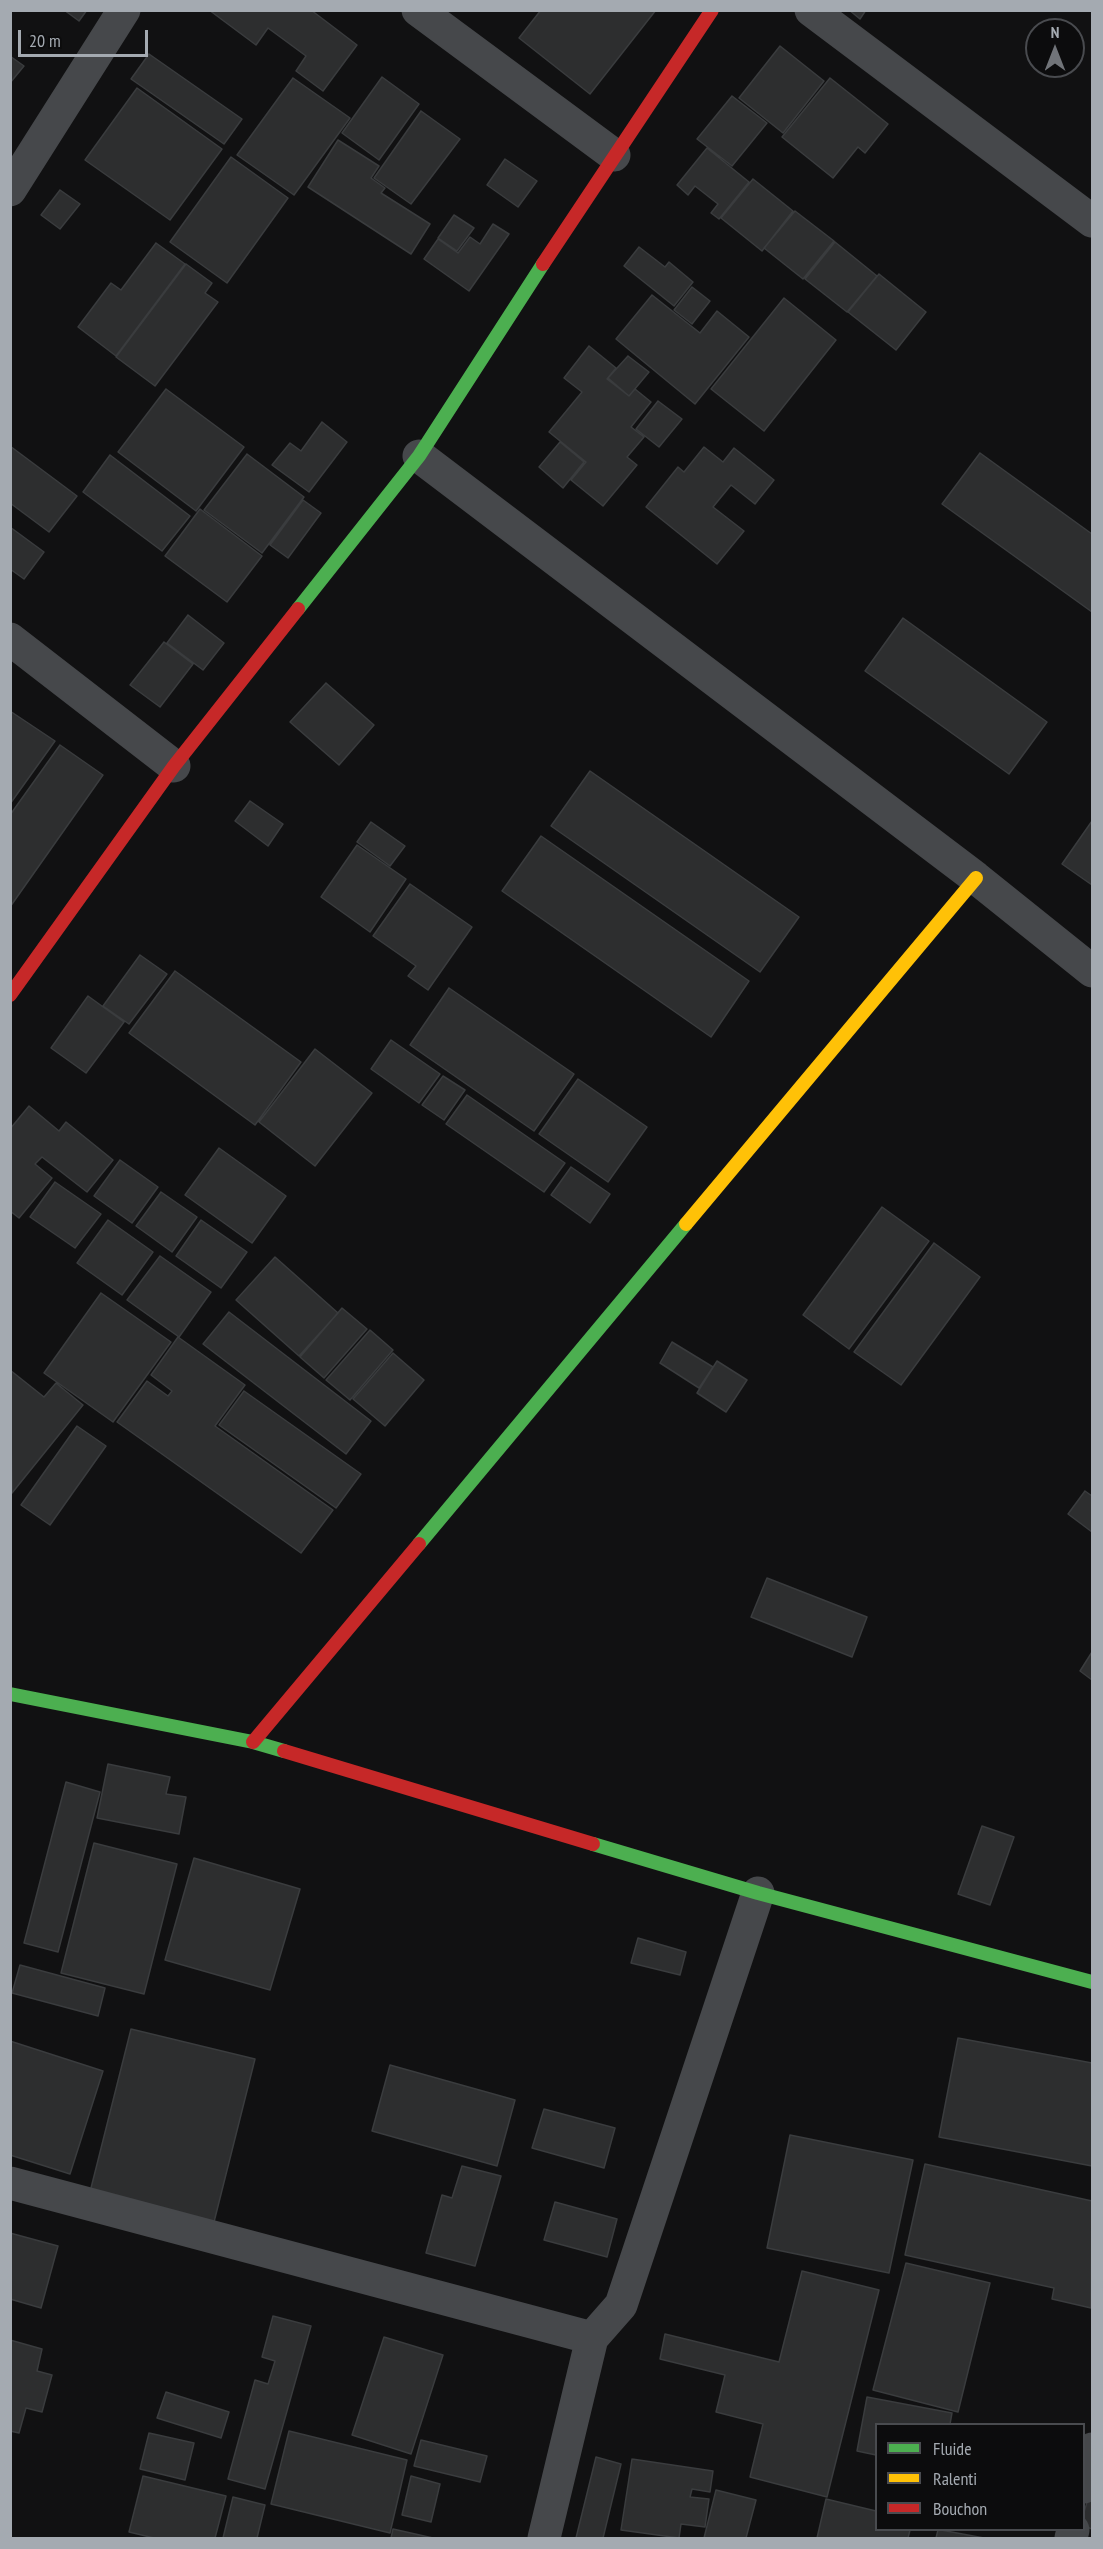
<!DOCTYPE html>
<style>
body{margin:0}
#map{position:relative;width:1103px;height:2549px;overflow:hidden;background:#111112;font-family:"PT Sans Narrow",sans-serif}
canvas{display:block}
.frame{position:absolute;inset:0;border:12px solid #a4aab1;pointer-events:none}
.legend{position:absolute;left:875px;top:2423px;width:210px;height:108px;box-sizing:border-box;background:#0c0c0d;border:2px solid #494b4f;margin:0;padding:8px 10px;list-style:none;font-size:18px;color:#a4aab1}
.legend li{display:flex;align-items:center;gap:12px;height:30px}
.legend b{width:30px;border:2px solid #494b4f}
.north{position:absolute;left:1025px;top:18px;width:60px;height:60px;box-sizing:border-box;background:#0c0c0d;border:2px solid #494b4f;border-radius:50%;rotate:0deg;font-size:16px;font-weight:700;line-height:24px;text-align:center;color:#a4aab1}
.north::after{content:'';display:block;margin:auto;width:21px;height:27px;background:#717479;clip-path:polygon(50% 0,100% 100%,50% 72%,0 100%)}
.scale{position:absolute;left:18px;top:30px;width:130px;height:27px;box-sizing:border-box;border:3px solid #a4aab1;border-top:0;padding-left:8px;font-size:18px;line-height:21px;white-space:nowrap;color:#a4aab1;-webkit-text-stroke:4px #0c0c0d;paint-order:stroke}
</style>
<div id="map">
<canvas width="1103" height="2549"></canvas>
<div class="frame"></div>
<ul class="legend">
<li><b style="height:8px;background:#4caf50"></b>Fluide</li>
<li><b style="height:8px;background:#ffc107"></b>Ralenti</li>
<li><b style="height:8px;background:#c62828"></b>Bouchon</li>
</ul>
<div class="north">N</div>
<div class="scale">20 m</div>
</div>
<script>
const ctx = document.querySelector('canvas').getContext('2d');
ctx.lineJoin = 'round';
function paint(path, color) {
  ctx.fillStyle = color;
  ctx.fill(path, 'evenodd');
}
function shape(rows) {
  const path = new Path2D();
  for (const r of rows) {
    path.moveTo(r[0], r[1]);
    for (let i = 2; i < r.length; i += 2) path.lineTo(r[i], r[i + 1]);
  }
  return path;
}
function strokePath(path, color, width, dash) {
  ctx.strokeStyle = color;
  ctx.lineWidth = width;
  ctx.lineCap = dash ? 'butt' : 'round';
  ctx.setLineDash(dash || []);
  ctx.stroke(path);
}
const building = shape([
 [64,10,87,10,79,21,64,10],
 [209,10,311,10,357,45,323,91,296,71,306,56,268,28,256,45,209,10],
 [541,10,656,10,590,94,519,38,541,10],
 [849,10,866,10,860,19,849,10],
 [780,46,824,81,783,133,739,98,780,46],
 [149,54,242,119,224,144,131,79,149,54],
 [10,56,24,66,10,83,10,56],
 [382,77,419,104,379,160,342,133,382,77],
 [293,78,350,118,294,195,237,155,293,78],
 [830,78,888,124,865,153,858,147,833,178,782,137,830,78],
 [137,88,222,149,170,220,85,160,137,88],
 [732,96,767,123,732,166,697,139,732,96],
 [421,111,460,139,411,204,374,178,421,111],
 [338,140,379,166,371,178,385,188,381,193,430,224,411,254,308,187,338,140],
 [707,148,749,182,719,219,711,213,718,204,695,186,688,195,677,185,707,148],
 [231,157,288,198,227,283,170,242,231,157],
 [505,159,537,181,518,207,487,185,505,159],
 [753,179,793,211,762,251,721,218,753,179],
 [60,190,80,204,60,229,41,215,60,190],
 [795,211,834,241,803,279,764,248,795,211],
 [454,215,474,228,457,251,438,238,454,215],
 [493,224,509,234,469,291,424,259,438,239,458,253,470,237,480,244,493,224],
 [835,242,877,276,847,312,805,279,835,242],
 [156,243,185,264,116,356,78,327,111,283,121,290,156,243],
 [639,247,665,267,669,262,693,282,674,306,624,266,639,247],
 [186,264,212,283,205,293,218,302,155,386,116,357,186,264],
 [879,274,926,312,896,350,848,312,879,274],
 [692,287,710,301,692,324,674,310,692,287],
 [652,295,700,333,717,311,749,337,695,404,616,339,652,295],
 [784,298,836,340,764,431,711,389,784,298],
 [589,346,616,368,607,379,629,396,635,389,651,402,631,427,644,437,627,457,637,465,603,506,571,480,586,462,549,432,582,392,564,378,589,346],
 [628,356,649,372,629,396,608,378,628,356],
 [166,389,244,447,196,511,118,452,166,389],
 [658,401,682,419,659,447,636,429,658,401],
 [322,422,347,442,309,492,272,465,290,443,301,451,322,422],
 [560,442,584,462,563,488,539,467,560,442],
 [10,446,77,496,49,532,10,503,10,446],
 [704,447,723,462,734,448,774,480,755,504,731,485,713,507,744,531,717,564,646,507,678,467,684,472,704,447],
 [980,453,1092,534,1092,612,942,504,980,453],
 [247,454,304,497,262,553,204,510,247,454],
 [110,455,190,516,162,551,83,492,110,455],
 [303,500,321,513,288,558,270,545,303,500],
 [200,509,262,556,227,602,165,556,200,509],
 [10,527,44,552,24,579,10,569,10,527],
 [188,615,224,643,203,670,167,643,188,615],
 [903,618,1047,722,1009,774,865,671,903,618],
 [164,642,193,664,160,707,130,685,164,642],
 [326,683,374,725,339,765,290,722,326,683],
 [10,711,55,741,10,804,10,711],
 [60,745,103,775,10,907,10,815,60,745],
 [590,771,799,917,760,972,551,826,590,771],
 [250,801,283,824,268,846,235,821,250,801],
 [1092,821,1092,885,1062,864,1092,821],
 [371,822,405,846,390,866,357,842,371,822],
 [541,836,749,981,711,1037,502,891,541,836],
 [357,845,406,879,370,932,321,897,357,845],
 [410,884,472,927,428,990,408,976,416,966,373,936,410,884],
 [140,955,167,974,129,1024,103,1006,140,955],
 [175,971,301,1062,255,1125,129,1033,175,971],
 [449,988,574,1074,534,1131,410,1045,449,988],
 [88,996,124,1022,86,1073,51,1048,88,996],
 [391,1040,440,1074,419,1103,371,1069,391,1040],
 [315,1049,372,1093,315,1166,259,1122,315,1049],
 [443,1076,465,1090,444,1120,422,1105,443,1076],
 [578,1079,647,1127,608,1182,539,1134,578,1079],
 [467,1095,565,1163,544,1192,446,1124,467,1095],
 [29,1106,59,1131,66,1122,113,1160,87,1192,42,1157,35,1164,52,1178,19,1218,10,1211,10,1129,29,1106],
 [219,1148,286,1196,252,1243,185,1195,219,1148],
 [120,1160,158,1187,132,1223,94,1196,120,1160],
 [571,1167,610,1194,590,1223,551,1195,571,1167],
 [55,1182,101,1214,75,1248,30,1217,55,1182],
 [161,1192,197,1217,172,1252,136,1226,161,1192],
 [882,1207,929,1241,849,1349,803,1315,882,1207],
 [108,1220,153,1252,122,1295,77,1263,108,1220],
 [201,1220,247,1252,221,1288,176,1256,201,1220],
 [934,1243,980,1277,901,1385,854,1352,934,1243],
 [160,1256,211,1292,179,1337,127,1300,160,1256],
 [275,1257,338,1313,299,1356,236,1300,275,1257],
 [101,1293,171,1342,113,1422,44,1373,101,1293],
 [342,1308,367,1329,324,1378,300,1357,342,1308],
 [229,1312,371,1421,346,1454,203,1344,229,1312],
 [370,1330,393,1350,350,1400,326,1380,370,1330],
 [178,1337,245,1385,215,1426,333,1510,301,1553,117,1422,147,1381,168,1396,172,1391,151,1375,178,1337],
 [672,1342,713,1367,699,1388,660,1363,672,1342],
 [393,1353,424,1380,385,1426,353,1399,393,1353],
 [717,1361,747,1380,726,1412,697,1393,717,1361],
 [10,1370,44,1397,56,1383,83,1405,12,1493,10,1370],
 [244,1391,361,1474,336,1508,219,1425,244,1391],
 [77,1426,106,1446,50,1525,21,1505,77,1426],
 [1085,1491,1092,1496,1092,1532,1068,1514,1085,1491],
 [767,1578,867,1617,852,1657,751,1617,767,1578],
 [1092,1652,1092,1680,1080,1671,1092,1652],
 [108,1764,170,1777,166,1794,186,1797,179,1834,97,1818,108,1764],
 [66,1782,100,1792,58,1952,24,1943,66,1782],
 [982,1826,1014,1837,990,1905,958,1894,982,1826],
 [94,1843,177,1864,144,1994,61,1973,94,1843],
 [194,1858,300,1889,270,1990,165,1960,194,1858],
 [638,1938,686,1952,680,1975,631,1963,638,1938],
 [20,1965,105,1988,98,2016,12,1993,20,1965],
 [131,2029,255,2059,214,2222,90,2192,131,2029],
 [958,2038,1092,2063,1092,2166,939,2137,958,2038],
 [10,2041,103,2071,70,2174,10,2155,10,2041],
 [390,2065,515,2100,497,2166,372,2131,390,2065],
 [544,2109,615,2128,604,2168,532,2148,544,2109],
 [790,2135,913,2160,889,2273,767,2248,790,2135],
 [925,2164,1092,2201,1091,2308,1052,2299,1054,2288,905,2255,925,2164],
 [462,2166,501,2176,475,2266,426,2253,442,2195,452,2198,462,2166],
 [555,2202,617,2219,607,2257,544,2240,555,2202],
 [10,2233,58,2246,41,2308,10,2299,10,2233],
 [906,2263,990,2283,958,2412,873,2390,906,2263],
 [802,2271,879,2290,827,2497,750,2477,763,2424,716,2412,725,2375,660,2359,665,2334,779,2362,802,2271],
 [273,2316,311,2326,265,2489,228,2479,255,2380,268,2384,275,2361,262,2357,273,2316],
 [384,2337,443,2355,411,2454,352,2435,384,2337],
 [10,2340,42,2349,37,2371,52,2375,42,2412,26,2408,19,2433,10,2431,10,2340],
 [166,2392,229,2412,221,2438,157,2418,166,2392],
 [867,2397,952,2413,950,2424,876,2424,876,2455,857,2451,867,2397],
 [289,2431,407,2460,390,2533,271,2504,289,2431],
 [149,2433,194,2443,185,2480,140,2469,149,2433],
 [421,2440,487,2456,480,2482,414,2466,421,2440],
 [596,2457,621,2464,603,2538,576,2538,596,2457],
 [632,2459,713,2471,710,2492,692,2489,690,2497,709,2499,705,2527,681,2524,679,2538,621,2530,632,2459],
 [143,2476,226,2496,215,2538,154,2538,129,2532,143,2476],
 [411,2476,440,2484,431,2522,402,2515,411,2476],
 [716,2490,756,2500,746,2538,704,2538,716,2490],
 [233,2497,265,2505,257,2538,223,2538,233,2497],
 [826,2499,876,2511,876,2530,910,2530,908,2538,817,2538,826,2499],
 [1088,2499,1092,2500,1092,2529,1084,2526,1084,2512,1088,2499],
 [393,2529,433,2538,391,2538,393,2529],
 [938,2530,941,2530,984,2538,936,2538,938,2530]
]);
paint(building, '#2d2e2f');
strokePath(building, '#3a3c3e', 1.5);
strokePath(shape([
 [418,10,614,155],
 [811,10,1092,221],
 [10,190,124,10],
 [419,456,976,878,1092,971],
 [10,639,174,766],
 [10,2183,592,2338,621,2305,758,1893],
 [1084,2487,1092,2449],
 [544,2538,592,2338],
 [1071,2538,1073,2530]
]), '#46484b', 33);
strokePath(shape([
 [298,609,419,456,543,264],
 [419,1544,686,1224],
 [10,1694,253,1742,284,1751],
 [593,1844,758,1893,1092,1982]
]), '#4caf50', 14);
strokePath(shape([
 [686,1224,976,878]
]), '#ffc107', 14);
strokePath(shape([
 [543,264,712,10],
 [10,995,174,766,298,609],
 [253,1742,419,1544],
 [284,1751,593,1844]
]), '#c62828', 14);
</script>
